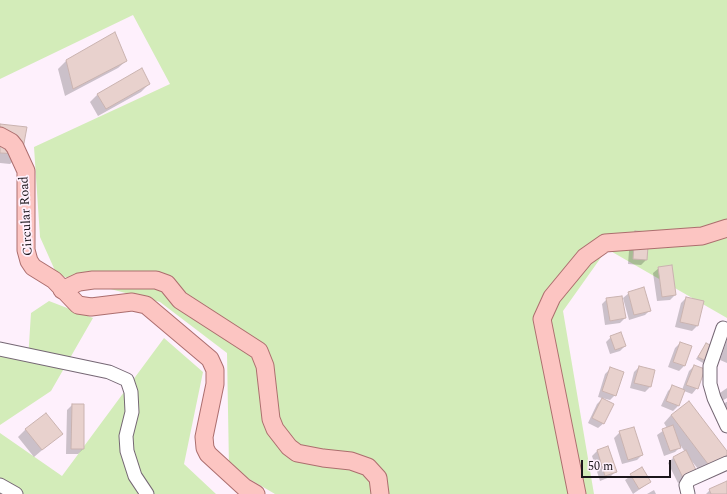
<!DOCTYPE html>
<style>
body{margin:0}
#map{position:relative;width:727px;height:494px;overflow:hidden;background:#fef0fc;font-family:Spectral,serif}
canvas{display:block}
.scale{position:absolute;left:581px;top:460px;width:90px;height:18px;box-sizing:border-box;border:2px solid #1b161b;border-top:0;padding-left:5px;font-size:12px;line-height:14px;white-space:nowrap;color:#1b161b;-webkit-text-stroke:3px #fef0fc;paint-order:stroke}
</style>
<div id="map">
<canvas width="727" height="494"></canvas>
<div class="scale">50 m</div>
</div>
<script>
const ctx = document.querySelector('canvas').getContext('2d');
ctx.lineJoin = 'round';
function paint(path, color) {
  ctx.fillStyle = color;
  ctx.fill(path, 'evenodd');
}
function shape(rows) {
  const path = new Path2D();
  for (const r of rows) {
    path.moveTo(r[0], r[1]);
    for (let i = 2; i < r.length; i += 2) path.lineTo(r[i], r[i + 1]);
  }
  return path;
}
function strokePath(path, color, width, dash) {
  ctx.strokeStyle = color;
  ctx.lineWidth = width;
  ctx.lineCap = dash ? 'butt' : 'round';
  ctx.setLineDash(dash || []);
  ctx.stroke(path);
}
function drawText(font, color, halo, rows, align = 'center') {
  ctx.font = font + ' Spectral,serif';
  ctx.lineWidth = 3.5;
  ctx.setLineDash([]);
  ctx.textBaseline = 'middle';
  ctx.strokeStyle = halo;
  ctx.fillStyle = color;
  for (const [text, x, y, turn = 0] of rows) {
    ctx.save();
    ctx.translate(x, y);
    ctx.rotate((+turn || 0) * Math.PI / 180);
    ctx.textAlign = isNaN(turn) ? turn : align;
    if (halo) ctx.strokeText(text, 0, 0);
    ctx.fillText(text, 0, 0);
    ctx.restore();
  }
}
paint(shape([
 [0,0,727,0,727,318,607,249,563,311,594,494,275,494,229,467,227,353,160,302,57,275,40,237,34,147,170,84,133,15,0,79],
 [49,301,93,318,51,391,0,425,0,351,28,360,31,313],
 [164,338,203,372,184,464,216,494,0,494,0,433,62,476]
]), '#d3ecb9');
paint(shape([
 [66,61,126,61,118,68,65,96,58,69],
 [149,84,141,92,98,116,90,102,98,94],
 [0,125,21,154,10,164,0,163],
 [648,233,646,260,641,265,628,264,630,238],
 [659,268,675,295,670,300,657,301,653,273],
 [629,293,650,310,645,315,629,320,623,298],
 [686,298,703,302,697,326,692,331,675,327,681,303],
 [607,299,625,318,620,323,605,325,602,304],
 [611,337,625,346,620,351,610,354,606,342],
 [727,339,727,363,720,360],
 [680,343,684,366,679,371,668,367,675,348],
 [706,344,712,347,703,363,696,359],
 [694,366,697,388,692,394,684,391,678,406,673,411,661,406,668,391,673,386,682,390,689,371],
 [639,367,650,387,645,392,630,388,634,372],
 [610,369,615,395,610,400,598,397,605,374],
 [727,388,727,398,720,402,717,395],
 [603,398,604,423,598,428,588,423,597,404],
 [726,402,727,402,727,420,721,408],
 [72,405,83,449,78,454,66,454,67,410],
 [671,415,727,452,727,456,703,475,690,459,690,476,678,483,668,463,673,458,685,452,681,446,675,452,664,456,657,435,667,428,664,423],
 [26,429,61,434,34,457,18,437],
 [620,432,642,455,637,460,622,464,614,438],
 [597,451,615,472,610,477,600,481,592,456],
 [642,468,650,482,633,494,625,480],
 [727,482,727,494,706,494,710,490],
 [654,490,656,494,647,494]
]), '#0003');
const building = shape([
 [115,32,127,61,73,89,66,60,115,32],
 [142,68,150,84,106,109,97,94,142,68],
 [0,124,27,127,22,154,0,153,0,124],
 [635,231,649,232,647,260,633,259,635,231],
 [672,265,676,295,662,297,658,267,672,265],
 [644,287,651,311,634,315,628,292,644,287],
 [622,296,626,318,610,321,606,298,622,296],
 [686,297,704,301,698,326,680,322,686,297],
 [621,332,626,346,615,350,610,336,621,332],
 [680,342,692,346,685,366,673,362,680,342],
 [706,343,714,347,706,361,698,357,706,343],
 [694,365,705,369,698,389,686,385,694,365],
 [639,366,655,370,651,387,634,383,639,366],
 [610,367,624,372,616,396,602,391,610,367],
 [672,385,685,390,679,406,666,401,672,385],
 [602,398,614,404,604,424,592,418,602,398],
 [689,401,727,451,727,457,711,468,671,415,689,401],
 [72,404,84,404,84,449,71,449,72,404],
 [46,413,63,434,42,450,25,429,46,413],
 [673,425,681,448,670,451,662,429,673,425],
 [634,427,643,455,628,460,619,431,634,427],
 [608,446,617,472,605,476,597,450,608,446],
 [686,450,697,472,683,478,673,457,686,450],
 [642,467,651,482,639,489,630,474,642,467],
 [727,481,727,494,711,494,709,489,727,481]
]);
paint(building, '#e8d1cd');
strokePath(building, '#cab3b0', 1);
const minor = shape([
 [723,328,710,366,710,384,714,398,727,426],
 [0,349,109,372,127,380,131,392,132,412,126,436,127,451,135,476,147,494],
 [0,485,16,494],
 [688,494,686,485,689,480,727,463]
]);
const major = shape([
 [0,136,11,142,15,147,26,171,26,250,29,261,33,267,54,280,78,305,91,307,132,302,146,305,210,359,215,370,215,384,204,437,205,448,208,454,244,487,256,494],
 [62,290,79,282,93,280,156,280,167,284,180,300,259,351,265,366,271,419,275,429,289,447,297,453,323,458,351,461,368,467,378,478,380,494],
 [577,494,542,319,552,297,585,257,605,243,702,236,727,228]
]);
strokePath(minor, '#756774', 15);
strokePath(major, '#ac6e6e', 19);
strokePath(minor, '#fff', 13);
strokePath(major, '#fcc5c2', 17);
drawText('13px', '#1b161b', '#fef0fc', [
 ["Circular Road",27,216,-93]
]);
</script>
